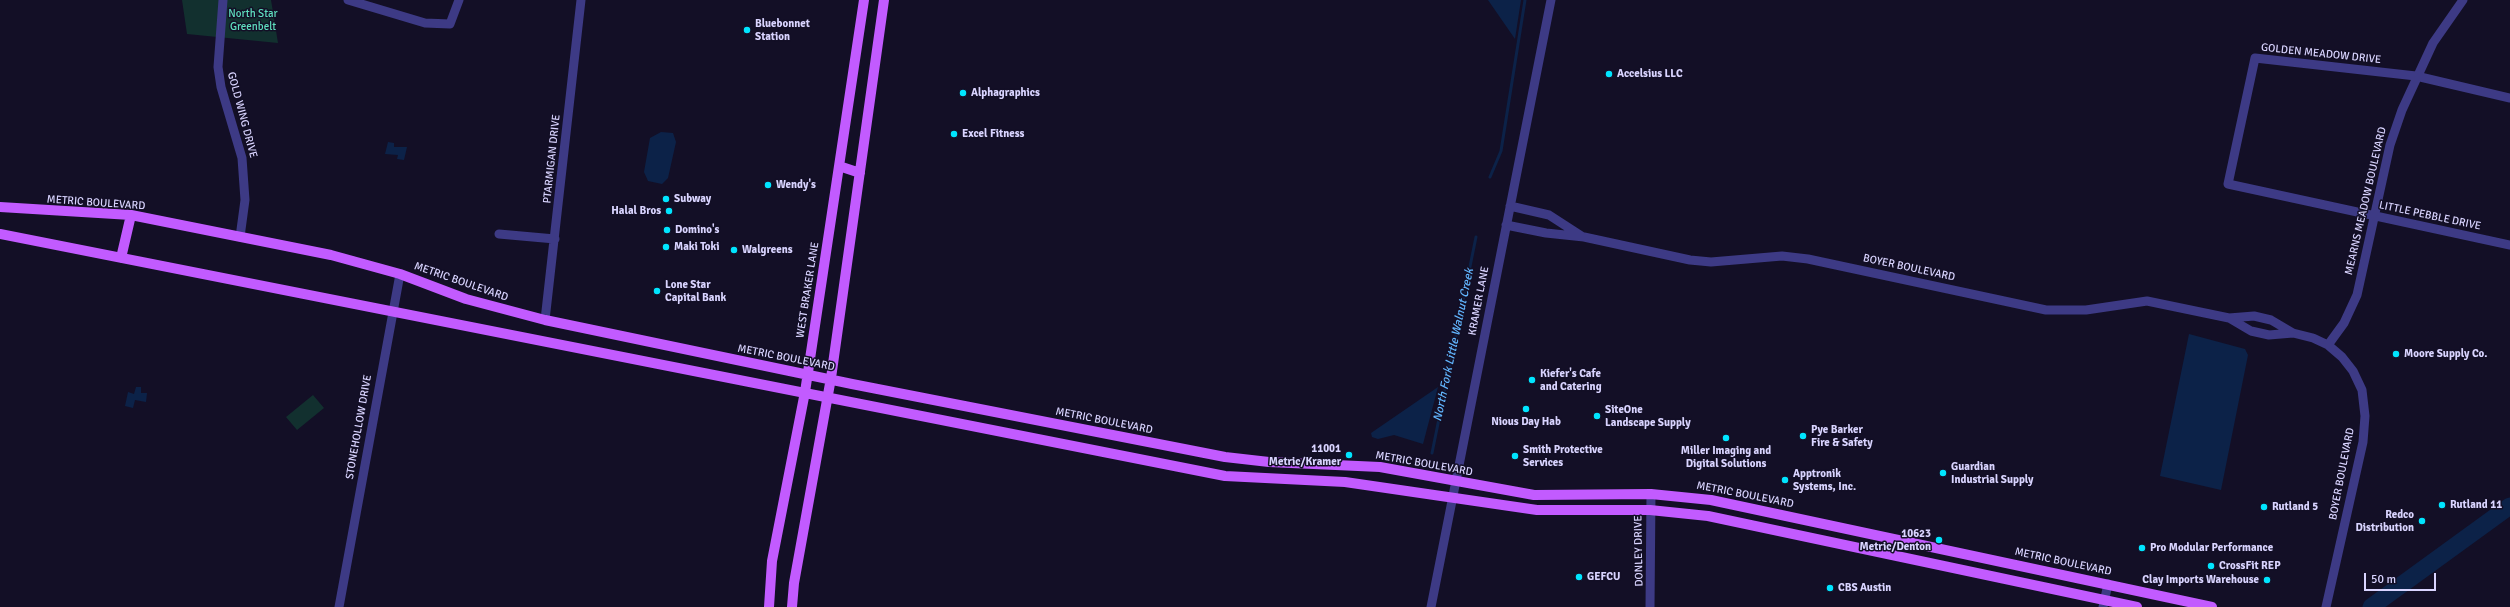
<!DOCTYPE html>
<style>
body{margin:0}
#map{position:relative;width:2510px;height:607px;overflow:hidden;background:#130f26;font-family:Signika,sans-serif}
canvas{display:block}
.scale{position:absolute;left:2364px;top:573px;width:72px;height:18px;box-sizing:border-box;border:2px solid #d9d4ff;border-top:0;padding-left:5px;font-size:12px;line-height:14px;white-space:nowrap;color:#d9d4ff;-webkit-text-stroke:3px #130f26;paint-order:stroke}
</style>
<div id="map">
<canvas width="2510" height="607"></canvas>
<div class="scale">50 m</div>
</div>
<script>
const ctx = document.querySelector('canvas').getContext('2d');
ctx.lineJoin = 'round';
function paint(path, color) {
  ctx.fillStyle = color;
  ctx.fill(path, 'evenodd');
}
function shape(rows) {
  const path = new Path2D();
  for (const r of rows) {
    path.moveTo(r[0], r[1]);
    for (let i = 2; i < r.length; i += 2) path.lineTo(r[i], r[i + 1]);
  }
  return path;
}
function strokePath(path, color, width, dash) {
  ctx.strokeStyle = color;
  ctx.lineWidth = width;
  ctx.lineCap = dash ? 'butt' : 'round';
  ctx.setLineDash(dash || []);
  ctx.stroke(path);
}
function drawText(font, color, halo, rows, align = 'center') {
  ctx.font = font + ' Signika,sans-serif';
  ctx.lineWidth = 3;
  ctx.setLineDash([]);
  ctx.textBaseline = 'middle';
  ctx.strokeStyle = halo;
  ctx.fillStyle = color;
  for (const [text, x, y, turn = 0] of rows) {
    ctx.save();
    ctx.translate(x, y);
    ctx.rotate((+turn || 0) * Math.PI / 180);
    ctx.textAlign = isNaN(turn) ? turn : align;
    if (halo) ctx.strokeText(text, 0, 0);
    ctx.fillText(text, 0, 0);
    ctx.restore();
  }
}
paint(shape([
 [182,0,271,0,278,43,187,34],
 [313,395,324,408,297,430,286,417]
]), '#12302f');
paint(shape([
 [1488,0,1521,0,1515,39],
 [661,132,673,133,676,142,668,178,662,184,648,181,644,172,650,138],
 [388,142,394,143,394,147,407,147,404,160,397,159,398,155,385,154],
 [2189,334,2245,349,2248,355,2221,490,2160,476],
 [136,387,141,387,141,393,147,393,146,402,135,400,133,408,125,406,128,392,134,394],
 [1438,387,1423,444,1394,435,1378,439,1372,437,1371,433]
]), '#0c2248');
strokePath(shape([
 [1490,177,1501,151,1525,0],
 [1432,453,1476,237]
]), '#0c2248', 3);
strokePath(shape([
 [2371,607,2510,506]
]), '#0c2248', 17);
strokePath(shape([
 [223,0,218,67,221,87,242,158,245,200,240,237],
 [348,0,425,23,450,24,459,0],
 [2510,98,2416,76,2255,58,2228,184,2510,245],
 [1510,206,1549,215,1583,237],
 [1506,225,1546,233,1584,237,1690,260,1711,262,1782,256,1808,259,2046,310,2086,310,2147,301,2229,318,2254,316,2271,320,2293,333,2313,338,2328,345,2342,357,2353,371,2362,390,2365,416,2363,442,2326,607],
 [499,234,555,239],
 [2229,318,2251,331,2269,335,2293,333],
 [545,320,581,0],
 [2328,345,2344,323,2357,295,2390,145,2402,110,2433,43,2463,0],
 [339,607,400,274],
 [1431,607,1551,0],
 [1650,607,1651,494],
 [2103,607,2108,584]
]), '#3d3a85', 9);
strokePath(shape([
 [839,166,860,173],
 [0,207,131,215,331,255,400,274,466,299,545,320,852,384,1225,457,1269,462,1380,467,1534,495,1651,494,1711,500,2212,607],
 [0,234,1225,476,1345,482,1537,510,1650,510,1708,516,2137,607],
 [121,258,131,215],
 [769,607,772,561,805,392,864,0],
 [792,607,794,583,831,378,884,0]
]), '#c25bff', 10);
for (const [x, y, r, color] of [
 [747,30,4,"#00e5ff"],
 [1609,74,4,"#00e5ff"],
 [963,93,4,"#00e5ff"],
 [954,134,4,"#00e5ff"],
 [768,185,4,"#00e5ff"],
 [666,199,4,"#00e5ff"],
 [669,211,4,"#00e5ff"],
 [667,230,4,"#00e5ff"],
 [666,247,4,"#00e5ff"],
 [734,250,4,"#00e5ff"],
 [657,291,4,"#00e5ff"],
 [2396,354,4,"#00e5ff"],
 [1532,380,4,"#00e5ff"],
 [1526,409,4,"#00e5ff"],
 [1597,416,4,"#00e5ff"],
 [1803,436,4,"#00e5ff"],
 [1726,438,4,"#00e5ff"],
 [1349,455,4,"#00e5ff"],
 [1515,456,4,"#00e5ff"],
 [1943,473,4,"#00e5ff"],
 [1785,480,4,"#00e5ff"],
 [2442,505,4,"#00e5ff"],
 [2264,507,4,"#00e5ff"],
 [2422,521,4,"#00e5ff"],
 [1939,540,4,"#00e5ff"],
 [2142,548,4,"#00e5ff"],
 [2211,566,4,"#00e5ff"],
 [1579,577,4,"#00e5ff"],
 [2267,580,4,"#00e5ff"],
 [1830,588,4,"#00e5ff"]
]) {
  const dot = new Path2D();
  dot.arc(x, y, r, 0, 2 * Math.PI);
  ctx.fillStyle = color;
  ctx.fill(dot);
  strokePath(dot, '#130f26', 1.5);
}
drawText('11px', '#5fe0c0', '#130f26', [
 ["North Star",253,14],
 ["Greenbelt",253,27]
]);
drawText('bold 11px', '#d9d4ff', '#130f26', [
 ["Bluebonnet",755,24],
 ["Station",755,37],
 ["Accelsius LLC",1617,74],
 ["Alphagraphics",971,93],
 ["Excel Fitness",962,134],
 ["Wendy's",776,185],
 ["Subway",674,199],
 ["Halal Bros",661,211,"right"],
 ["Domino's",675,230],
 ["Maki Toki",674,247],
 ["Walgreens",742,250],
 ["Lone Star",665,285],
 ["Capital Bank",665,298],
 ["Moore Supply Co.",2404,354],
 ["Kiefer's Cafe",1540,374],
 ["and Catering",1540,387],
 ["SiteOne",1605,410],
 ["Landscape Supply",1605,423],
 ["Nious Day Hab",1526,422,"center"],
 ["Pye Barker",1811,430],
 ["Fire & Safety",1811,443],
 ["11001",1341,449,"right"],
 ["Metric/Kramer",1341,462,"right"],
 ["Smith Protective",1523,450],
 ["Services",1523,463],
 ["Miller Imaging and",1726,451,"center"],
 ["Digital Solutions",1726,464,"center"],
 ["Guardian",1951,467],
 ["Industrial Supply",1951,480],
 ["Apptronik",1793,474],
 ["Systems, Inc.",1793,487],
 ["Rutland 11",2450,505],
 ["Rutland 5",2272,507],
 ["Redco",2414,515,"right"],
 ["Distribution",2414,528,"right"],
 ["10623",1931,534,"right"],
 ["Metric/Denton",1931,547,"right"],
 ["Pro Modular Performance",2150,548],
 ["CrossFit REP",2219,566],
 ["GEFCU",1587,577],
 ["Clay Imports Warehouse",2259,580,"right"],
 ["CBS Austin",1838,588]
], 'left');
drawText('11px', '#d9d4ff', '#130f26', [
 ["GOLDEN MEADOW DRIVE",2321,54,6],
 ["GOLD WING DRIVE",242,115,75],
 ["PTARMIGAN DRIVE",552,159,-84],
 ["MEARNS MEADOW BOULEVARD",2366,201,-77],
 ["METRIC BOULEVARD",96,203,4],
 ["LITTLE PEBBLE DRIVE",2430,216,12],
 ["BOYER BOULEVARD",1909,268,12],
 ["METRIC BOULEVARD",461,282,19],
 ["WEST BRAKER LANE",808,290,-81],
 ["KRAMER LANE",1479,301,-79],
 ["METRIC BOULEVARD",786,358,11],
 ["METRIC BOULEVARD",1104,421,11],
 ["STONEHOLLOW DRIVE",359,427,-80],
 ["METRIC BOULEVARD",1424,464,10],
 ["BOYER BOULEVARD",2342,474,-79],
 ["METRIC BOULEVARD",1745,495,11],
 ["DONLEY DRIVE",1639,551,-91],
 ["METRIC BOULEVARD",2063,562,12]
]);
drawText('italic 12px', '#62b6ff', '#130f26', [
 ["North Fork Little Walnut Creek",1454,345,-78]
]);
</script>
